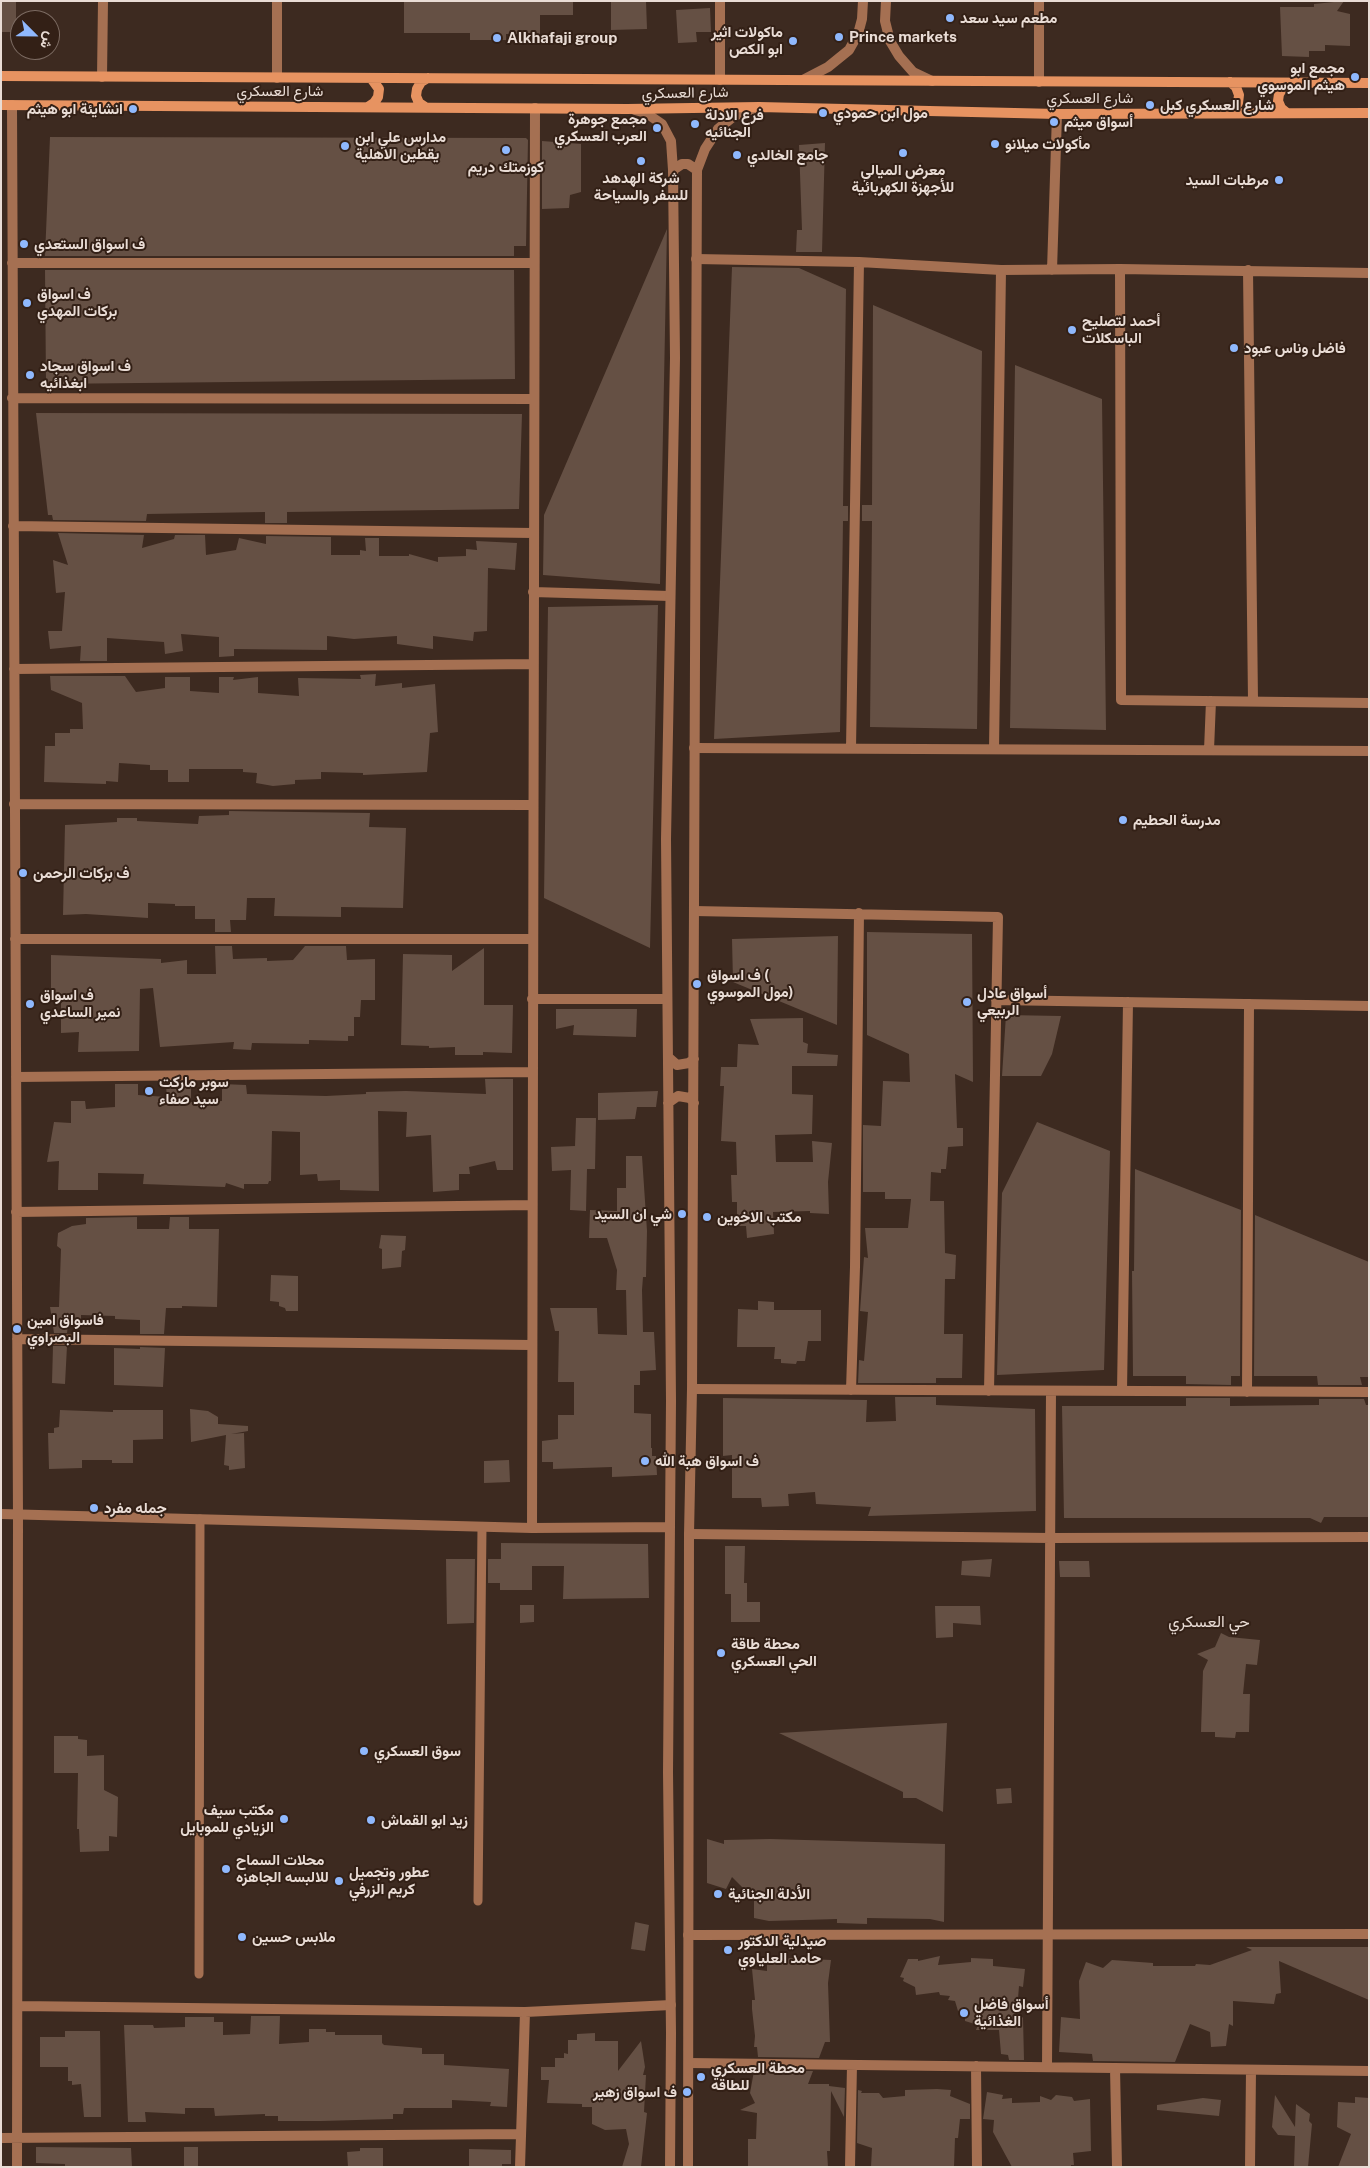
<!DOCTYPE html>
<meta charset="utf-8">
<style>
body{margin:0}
#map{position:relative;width:1370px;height:2168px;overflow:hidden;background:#3d2a20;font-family:"Public Sans",Vazirmatn,sans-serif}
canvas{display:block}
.frame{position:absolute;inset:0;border:2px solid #e9dcd5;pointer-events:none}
.north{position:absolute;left:10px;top:10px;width:50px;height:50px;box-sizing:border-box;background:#332016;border:1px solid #7c6b62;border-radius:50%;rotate:113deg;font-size:14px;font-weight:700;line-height:20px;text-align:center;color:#e9dcd5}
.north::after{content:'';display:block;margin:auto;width:18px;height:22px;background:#8fb8fd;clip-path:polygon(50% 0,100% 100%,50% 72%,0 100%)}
</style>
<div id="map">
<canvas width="1370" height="2168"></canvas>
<div class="frame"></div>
<div class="north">ش</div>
</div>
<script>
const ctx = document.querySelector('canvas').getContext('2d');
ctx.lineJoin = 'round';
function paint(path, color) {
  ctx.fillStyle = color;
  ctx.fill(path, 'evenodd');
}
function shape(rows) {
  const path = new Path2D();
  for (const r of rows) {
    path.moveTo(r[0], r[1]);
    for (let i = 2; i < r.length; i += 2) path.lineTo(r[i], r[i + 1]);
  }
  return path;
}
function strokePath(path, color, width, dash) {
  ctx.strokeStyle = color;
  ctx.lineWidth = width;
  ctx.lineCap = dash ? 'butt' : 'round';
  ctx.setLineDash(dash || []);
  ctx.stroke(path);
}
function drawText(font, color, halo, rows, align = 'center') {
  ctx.font = font + ' "Public Sans",Vazirmatn,sans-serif';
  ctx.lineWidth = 4;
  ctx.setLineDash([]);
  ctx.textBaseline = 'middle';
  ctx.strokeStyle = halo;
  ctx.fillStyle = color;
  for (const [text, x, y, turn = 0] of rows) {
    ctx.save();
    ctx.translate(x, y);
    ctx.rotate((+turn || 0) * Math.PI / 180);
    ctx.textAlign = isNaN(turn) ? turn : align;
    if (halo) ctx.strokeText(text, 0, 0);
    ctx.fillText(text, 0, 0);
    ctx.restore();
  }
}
paint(shape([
 [1,1,16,1,16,32,1,32],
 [404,1,573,1,573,15,540,15,540,34,506,34,506,40,470,40,470,33,404,33],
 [611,1,646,1,647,29,611,30],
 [1344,1,1337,11,1350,14,1350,46,1325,45,1325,51,1309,51,1309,57,1282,56,1280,7,1314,7,1314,4],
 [710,8,711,32,696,32,697,42,678,43,676,10],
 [50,137,526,138,528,140,526,246,514,246,514,256,45,256],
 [542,141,581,144,581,192,570,195,569,208,542,209],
 [825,143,822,252,796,252,797,230,802,230,799,145],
 [667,229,660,584,543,575,544,515],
 [732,267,799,268,846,289,843,506,848,506,848,521,843,521,840,732,714,739],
 [45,270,514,270,515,379,46,384],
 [873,305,982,351,977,729,870,727,872,521,862,521,862,505,872,505],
 [1015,365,1102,399,1106,730,1010,728],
 [36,413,522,414,519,509,287,512,287,523,265,523,265,512,147,514,146,521,53,520,52,515,48,515],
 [58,533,144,535,142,548,174,539,175,535,205,535,206,555,236,550,239,538,266,544,266,536,331,537,331,555,360,555,360,550,366,551,365,538,379,538,379,556,409,556,409,554,438,562,438,557,466,556,466,549,477,550,476,541,517,543,515,570,488,568,487,631,474,632,473,641,433,636,433,649,397,644,397,636,354,639,327,636,327,650,234,649,234,656,219,657,219,637,181,634,183,651,165,654,164,642,107,638,107,661,80,661,81,646,50,649,48,631,62,631,65,592,56,593,53,560,68,565],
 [658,605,650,948,544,898,548,607],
 [376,674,375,686,402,683,402,688,435,684,438,732,430,733,427,772,363,775,363,773,321,772,321,779,295,780,295,784,273,786,256,783,257,773,243,772,243,769,189,769,189,782,168,782,168,770,150,770,150,765,119,763,118,782,106,781,106,784,44,782,45,746,55,746,55,733,70,733,70,729,83,729,82,703,51,690,50,676,125,676,136,692,165,688,165,677,190,677,190,691,219,693,219,677,234,677,233,680,258,677,258,693,299,696,298,678,361,679,360,675],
 [229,811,370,813,369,827,406,828,403,908,341,907,341,917,274,916,275,898,247,898,246,920,230,920,231,932,215,932,215,919,195,919,195,906,175,906,175,904,148,903,148,918,86,914,63,915,65,825,117,822,117,818,137,818,137,821,198,824,199,816,229,815],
 [867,932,972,934,973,1082,955,1074,957,1128,963,1128,963,1146,948,1147,946,1169,941,1169,941,1173,931,1172,930,1201,944,1201,945,1253,956,1255,955,1279,945,1279,944,1334,963,1334,962,1378,936,1378,936,1383,858,1383,859,1360,864,1361,868,1312,860,1311,864,1257,868,1258,865,1228,908,1228,911,1199,885,1199,885,1192,863,1192,863,1125,881,1126,883,1081,910,1082,909,1054,867,1035],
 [838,936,837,1025,733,982,732,939],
 [215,946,232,946,233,959,267,958,267,961,293,960,305,946,346,946,347,960,375,959,375,1000,361,1000,360,1017,354,1017,354,1036,348,1036,348,1041,309,1040,309,1044,252,1043,251,1050,233,1049,234,1042,160,1047,153,988,140,989,139,1051,78,1052,79,1032,61,1033,61,995,51,996,51,955,161,959,161,963,187,960,187,974,216,974],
 [484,948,484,1005,513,1005,512,1053,483,1052,483,1055,455,1055,455,1047,429,1048,429,1046,401,1045,403,954,452,955,452,971],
 [556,1009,637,1009,636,1037,573,1035,574,1025,556,1029],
 [1006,1015,1061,1016,1052,1054,1041,1076,1002,1076],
 [803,1018,803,1042,808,1044,807,1053,838,1055,837,1066,792,1066,792,1094,813,1095,812,1134,775,1135,776,1162,813,1162,812,1141,832,1143,828,1182,829,1214,810,1213,810,1211,773,1212,774,1234,747,1238,746,1226,737,1226,737,1202,732,1202,731,1175,737,1175,736,1142,721,1141,724,1086,720,1086,721,1067,737,1067,738,1044,759,1045,750,1019],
 [485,1079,513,1079,513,1170,497,1170,495,1161,469,1167,470,1174,459,1174,459,1190,433,1192,431,1135,406,1137,407,1112,378,1111,379,1191,340,1190,340,1180,318,1181,317,1174,300,1175,300,1132,272,1131,271,1181,269,1181,268,1184,244,1184,244,1189,226,1183,225,1187,143,1184,144,1174,98,1173,98,1190,58,1190,59,1161,47,1162,54,1122,71,1123,71,1101,85,1101,86,1109,115,1107,115,1084,138,1084,138,1095,167,1097,166,1086,191,1085,191,1102,222,1101,222,1084,246,1085,247,1094,326,1096,366,1094,366,1092,406,1091,486,1094],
 [658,1091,656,1107,637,1107,635,1119,598,1120,598,1093],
 [576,1118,596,1118,595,1169,587,1169,586,1211,570,1210,571,1170,552,1171,551,1147,575,1146],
 [1037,1122,1110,1151,1104,1370,997,1375,1002,1193],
 [626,1156,642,1156,647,1231,646,1277,643,1277,642,1290,643,1332,654,1332,656,1370,640,1371,640,1385,634,1385,634,1413,651,1414,651,1448,652,1448,652,1456,656,1456,657,1475,612,1477,612,1467,553,1469,553,1462,542,1462,542,1441,558,1439,558,1415,574,1415,574,1382,558,1382,559,1331,555,1331,550,1308,597,1308,598,1334,627,1335,626,1290,616,1290,617,1270,607,1238,589,1238,590,1210,617,1211,617,1188,626,1188],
 [1135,1169,1241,1210,1240,1376,1231,1376,1231,1385,1186,1384,1186,1376,1133,1376,1132,1271,1134,1271],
 [1255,1215,1369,1262,1369,1377,1360,1377,1362,1385,1318,1385,1317,1376,1254,1376],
 [137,1217,137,1229,169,1229,170,1217,189,1217,189,1229,219,1229,217,1307,182,1306,182,1308,166,1308,164,1334,140,1334,140,1320,115,1319,115,1316,81,1315,81,1325,68,1325,67,1333,54,1333,50,1307,59,1307,61,1249,57,1246,58,1233,72,1226,86,1224,86,1218],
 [381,1235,406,1236,405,1250,402,1251,401,1267,382,1269,382,1249,379,1248],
 [271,1275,298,1276,298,1311,286,1311,285,1308,279,1306,279,1302,270,1301],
 [758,1301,774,1302,774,1310,821,1310,821,1341,808,1341,805,1361,797,1361,796,1364,781,1363,781,1359,774,1359,775,1347,737,1347,738,1309,758,1310],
 [53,1346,67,1346,65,1384,52,1383],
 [140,1347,165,1348,163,1387,114,1385,114,1348,140,1349],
 [895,1397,936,1397,936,1405,1035,1409,1036,1511,868,1516,871,1507,816,1504,815,1492,788,1494,789,1506,762,1507,761,1498,732,1498,732,1455,723,1456,723,1398,867,1400,866,1422,896,1421],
 [1186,1398,1230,1398,1230,1406,1319,1405,1319,1399,1364,1399,1366,1405,1369,1405,1369,1517,1324,1517,1321,1523,1310,1518,1064,1518,1062,1406,1186,1406],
 [190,1409,208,1411,218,1417,218,1424,248,1426,248,1431,231,1434,244,1433,245,1468,229,1470,229,1466,224,1465,226,1435,191,1442],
 [60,1410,113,1412,113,1410,163,1410,163,1439,133,1440,133,1463,112,1463,112,1460,82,1460,82,1468,49,1469,48,1433,54,1433,54,1428,59,1427],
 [509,1460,510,1482,484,1483,484,1461],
 [501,1543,648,1544,649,1598,563,1599,564,1566,532,1566,532,1590,500,1590,500,1583,488,1583,488,1559,501,1559],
 [725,1546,745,1546,744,1583,747,1583,747,1602,760,1602,760,1622,731,1622,731,1594,725,1594],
 [446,1559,475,1559,474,1623,447,1624],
 [992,1559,990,1577,961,1575,962,1561],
 [1059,1561,1089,1561,1090,1577,1060,1577],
 [520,1605,534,1605,534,1622,520,1623],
 [935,1606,980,1606,981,1625,953,1623,953,1637,936,1638],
 [1221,1633,1229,1637,1260,1640,1257,1665,1246,1664,1243,1694,1250,1694,1249,1732,1236,1732,1235,1738,1215,1737,1215,1732,1201,1732,1203,1671,1208,1660,1197,1654,1215,1647],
 [947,1723,943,1812,916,1798,903,1798,903,1792,779,1733],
 [54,1736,78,1736,78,1739,87,1740,87,1756,104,1755,104,1790,118,1797,117,1837,109,1836,109,1851,80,1852,79,1829,77,1829,78,1773,54,1773],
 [1011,1788,1012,1803,997,1804,996,1789],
 [707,1839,724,1844,724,1840,770,1839,945,1844,944,1922,930,1919,867,1918,867,1924,837,1923,837,1919,769,1921,754,1918,754,1899,732,1877,726,1889,707,1883],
 [635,1922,649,1925,645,1951,631,1949],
 [1246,1947,1369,1947,1369,2000,1279,1961,1281,1993,1276,1994,1274,2004,1233,2001,1233,2026,1229,2024,1226,2046,1211,2047,1210,2032,1190,2024,1175,2062,1093,2061,1092,2054,1059,2052,1061,2017,1080,2019,1079,1981,1086,1962,1103,1968,1112,1960,1153,1963,1153,1966,1195,1966,1196,1964,1210,1965,1252,1950],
 [940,1956,938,1965,971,1962,971,1958,993,1959,993,1966,1025,1969,1023,1987,1019,1986,1017,2011,1023,2018,1024,2060,1009,2060,1008,2055,1001,2054,999,2030,976,2030,978,2025,965,2021,965,2013,958,2011,955,2001,948,2000,950,1996,940,1995,939,1992,916,1995,915,1987,903,1981,904,1978,900,1977,908,1959,918,1959,918,1961],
 [790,1958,831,1960,828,1983,830,2042,825,2042,819,2058,758,2057,757,2047,754,2047,755,2036,752,2009,752,2000,755,2000,752,1969,767,1971,767,1963,775,1963],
 [251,2016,280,2016,279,2044,309,2042,309,2029,326,2029,326,2032,335,2032,335,2035,382,2035,382,2043,384,2045,422,2048,422,2054,444,2054,444,2065,509,2069,507,2107,490,2106,491,2102,452,2100,452,2108,404,2108,403,2114,393,2114,393,2119,321,2121,278,2121,278,2116,265,2116,265,2114,215,2116,214,2108,185,2108,185,2114,145,2112,146,2122,128,2122,124,2025,153,2025,154,2028,185,2027,185,2017,214,2017,214,2022,223,2022,223,2035,250,2034],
 [65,2031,100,2031,101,2117,84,2117,81,2084,72,2085,72,2081,68,2081,68,2067,40,2067,40,2037,65,2037],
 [595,2033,595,2041,618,2041,618,2071,641,2041,645,2067,643,2075,646,2075,644,2112,647,2113,641,2167,622,2167,629,2144,626,2129,605,2130,592,2124,592,2107,582,2107,582,2104,547,2103,549,2080,541,2080,541,2067,555,2067,555,2058,564,2058,564,2053,568,2054,568,2040,577,2040,577,2034],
 [754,2071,813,2071,808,2084,829,2084,829,2086,845,2088,844,2117,831,2091,830,2151,827,2151,828,2167,748,2167,748,2139,756,2139,757,2113,740,2110,755,2103,750,2093],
 [937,2089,951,2090,950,2096,970,2104,970,2119,960,2119,958,2138,955,2138,954,2167,871,2167,872,2148,857,2143,858,2090,862,2091,861,2093,879,2093,883,2098,905,2096,905,2090],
 [987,2092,1003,2095,1002,2099,1012,2098,1012,2103,1040,2102,1040,2096,1051,2100,1056,2095,1072,2097,1074,2101,1090,2099,1091,2151,1073,2153,1074,2165,1071,2165,1071,2167,1012,2167,993,2132,994,2120,983,2119],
 [1275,2095,1295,2127,1296,2104,1310,2114,1309,2121,1312,2124,1308,2167,1294,2167,1295,2136,1278,2135,1272,2127],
 [1355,2097,1369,2098,1369,2167,1338,2167,1351,2134,1337,2127,1338,2102,1355,2103],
 [1203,2098,1221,2100,1219,2116,1157,2110,1157,2105],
 [36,2147,131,2148,132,2167,74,2167,65,2166,65,2164,36,2163],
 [184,2147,198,2147,198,2167,184,2167],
 [360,2148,383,2148,383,2167,348,2167,347,2152,360,2151],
 [469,2149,511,2150,511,2164,502,2164,502,2167,469,2167]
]), '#655044');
strokePath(shape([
 [478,1901,482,1527],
 [199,1974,200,1519]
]), '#a57052', 9);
strokePath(shape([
 [102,77,103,1],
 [277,78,277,1],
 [720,80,720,1],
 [1039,82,1039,1],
 [12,105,18,1515,17,2167],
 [696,259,859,262,1001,270,1120,269,1369,273],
 [12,263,534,263],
 [1120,269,1121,700,1369,703],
 [1052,270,1057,114],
 [1248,270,1253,701],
 [12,398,534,399],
 [13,526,533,533],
 [533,592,670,596],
 [14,669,533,664],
 [694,748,1369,751],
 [851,748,859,262],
 [994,749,1001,270],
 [1209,750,1211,701],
 [14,804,533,805],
 [694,911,998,917,989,1391],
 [15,939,532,939],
 [532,999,667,999],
 [996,1000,1369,1006],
 [16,1077,532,1072],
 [16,1212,532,1205],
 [17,1339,531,1345],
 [692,1389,1369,1392],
 [851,1390,855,1267,859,913],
 [1122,1391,1128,1002],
 [1247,1392,1249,1004],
 [532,1528,535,108],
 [689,1534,1051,1538,1369,1537],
 [688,1935,1369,1934],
 [19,2006,525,2012,671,2005],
 [689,2063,1369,2071],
 [976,2066,977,2167],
 [1047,2067,1051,1391],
 [1115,2068,1117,2167],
 [1,2138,520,2134],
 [520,2167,525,2012],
 [850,2167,852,2065],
 [1250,2167,1251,2070]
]), '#a57052', 10);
strokePath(shape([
 [886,1,885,21,890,41,899,56,913,72,932,81],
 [803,80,828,67,849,50,858,34,862,19,863,1],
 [635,110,646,113,662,124,671,141,673,170,675,358,666,839,671,1401,668,1772,671,2033,670,2167],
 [673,170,682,164,688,164,697,170],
 [668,1057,677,1065,689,1063,694,1059],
 [668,1103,678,1096,690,1098,694,1103],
 [1,1514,532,1528,670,1527],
 [688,2167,689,1534,692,1389,697,170,705,149,718,129,734,116,755,108]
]), '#a57052', 10);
strokePath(shape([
 [1,76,1369,83],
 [1,105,627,109,759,107,1057,114,1369,113],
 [368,107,374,103,378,97,379,89,371,78],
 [425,107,419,103,416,96,417,89,421,82,428,78],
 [1226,112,1233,109,1238,103,1239,95,1236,87,1230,82],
 [1287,113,1281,108,1278,101,1279,94,1284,86,1293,83]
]), '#e79361', 10);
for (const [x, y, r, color] of [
 [950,18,5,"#8fb8fd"],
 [839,37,5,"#8fb8fd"],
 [497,38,5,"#8fb8fd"],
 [793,41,5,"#8fb8fd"],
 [1355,77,5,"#8fb8fd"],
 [1150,105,5,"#8fb8fd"],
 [133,109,5,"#8fb8fd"],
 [823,113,5,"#8fb8fd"],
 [1054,122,5,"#8fb8fd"],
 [695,124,5,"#8fb8fd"],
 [657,128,5,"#8fb8fd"],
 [995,144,5,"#8fb8fd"],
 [345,146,5,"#8fb8fd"],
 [506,150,5,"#8fb8fd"],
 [903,153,5,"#8fb8fd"],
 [737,155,5,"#8fb8fd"],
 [641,161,5,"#8fb8fd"],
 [1279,180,5,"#8fb8fd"],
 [24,244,5,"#8fb8fd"],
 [27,303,5,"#8fb8fd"],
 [1072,330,5,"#8fb8fd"],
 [1234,348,5,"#8fb8fd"],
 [30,375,5,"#8fb8fd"],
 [1123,820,5,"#8fb8fd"],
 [23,873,5,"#8fb8fd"],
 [697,984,5,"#8fb8fd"],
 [967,1002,5,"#8fb8fd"],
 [30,1004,5,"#8fb8fd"],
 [149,1091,5,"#8fb8fd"],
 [682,1214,5,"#8fb8fd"],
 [707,1217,5,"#8fb8fd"],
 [17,1329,5,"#8fb8fd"],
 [645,1461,5,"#8fb8fd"],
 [94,1508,5,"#8fb8fd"],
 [721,1653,5,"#8fb8fd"],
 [364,1751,5,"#8fb8fd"],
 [284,1819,5,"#8fb8fd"],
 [371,1820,5,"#8fb8fd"],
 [226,1869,5,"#8fb8fd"],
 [339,1881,5,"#8fb8fd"],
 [718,1894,5,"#8fb8fd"],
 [242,1937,5,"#8fb8fd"],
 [728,1950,5,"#8fb8fd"],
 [964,2013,5,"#8fb8fd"],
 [701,2077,5,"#8fb8fd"],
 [687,2092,5,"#8fb8fd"]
]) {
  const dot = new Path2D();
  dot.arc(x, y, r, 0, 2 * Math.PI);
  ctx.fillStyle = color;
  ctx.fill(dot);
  strokePath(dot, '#332016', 2);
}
drawText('bold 15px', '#e9dcd5', '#332016', [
 ["مطعم سيد سعد",960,18],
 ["ماكولات اثير",783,32,"right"],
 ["ابو الكص",783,49,"right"],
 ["Prince markets",849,37],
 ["Alkhafaji group",507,38],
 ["مجمع ابو",1345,68,"right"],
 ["هيثم الموسوي",1345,85,"right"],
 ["شارع العسكري كبل",1160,105],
 ["انشايئة ابو هيثم",123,109,"right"],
 ["مول ابن حمودي",833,113],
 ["فرع الادلة",705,115],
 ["الجنائيه",705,132],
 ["مجمع جوهرة",647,119,"right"],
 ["العرب العسكري",647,136,"right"],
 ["أسواق ميثم",1064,122],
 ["مدارس علي ابن",355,137],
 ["يقطين الاهلية",355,154],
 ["مأكولات ميلانو",1005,144],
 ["جامع الخالدي",747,155],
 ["كوزمتك دريم",506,167,"center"],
 ["معرض الميالي",903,170,"center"],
 ["للأجهزة الكهربائية",903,187,"center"],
 ["شركة الهدهد",641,178,"center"],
 ["للسفر والسياحة",641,195,"center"],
 ["مرطبات السيد",1269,180,"right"],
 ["ف اسواق الستعدي",34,244],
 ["ف اسواق",37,294],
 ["بركات المهدي",37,311],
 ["أحمد لتصليح",1082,321],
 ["الباسكلات",1082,338],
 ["فاضل وناس عبود",1244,348],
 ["ف اسواق سجاد",40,366],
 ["ابغذائيه",40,383],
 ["مدرسة الحطيم",1133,820],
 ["ف بركات الرحمن",33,873],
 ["ف اسواق (",707,975],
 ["مول الموسوي)",707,992],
 ["أسواق عادل",977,993],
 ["الربيعي",977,1010],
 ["ف اسواق",40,995],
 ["نمير الساعدي",40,1012],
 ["سوبر ماركت",159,1082],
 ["سيد صفاء",159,1099],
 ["شي ان السيد",672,1214,"right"],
 ["مكتب الاخوين",717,1217],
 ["فاسواق امين",27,1320],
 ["البصراوي",27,1337],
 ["ف اسواق هبة الله",655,1461],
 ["جمله مفرد",104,1508],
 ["محطة طاقة",731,1644],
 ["الحي العسكري",731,1661],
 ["سوق العسكري",374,1751],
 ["مكتب سيف",274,1810,"right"],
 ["الزيادي للموبايل",274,1827,"right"],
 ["زيد ابو القماش",381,1820],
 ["محلات السماح",236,1860],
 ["للالبسه الجاهزه",236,1877],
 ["عطور وتجميل",349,1872],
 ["كريم الزرفي",349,1889],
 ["الأدلة الجنائية",728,1894],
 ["ملابس حسين",252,1937],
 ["صيدلية الدكتور",738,1941],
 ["حامد العلياوي",738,1958],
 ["أسواق فاضل",974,2004],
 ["الغذائية",974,2021],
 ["محطة العسكري",711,2068],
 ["للطاقه",711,2085],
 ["ف اسواق زهير",677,2092,"right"]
], 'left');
drawText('15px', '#e9dcd5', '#332016', [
 ["شارع العسكري",280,91],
 ["شارع العسكري",685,93,-1],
 ["شارع العسكري",1090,98]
]);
drawText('16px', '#e9dcd5', '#332016', [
 ["حي العسكري",1209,1622]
]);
</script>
